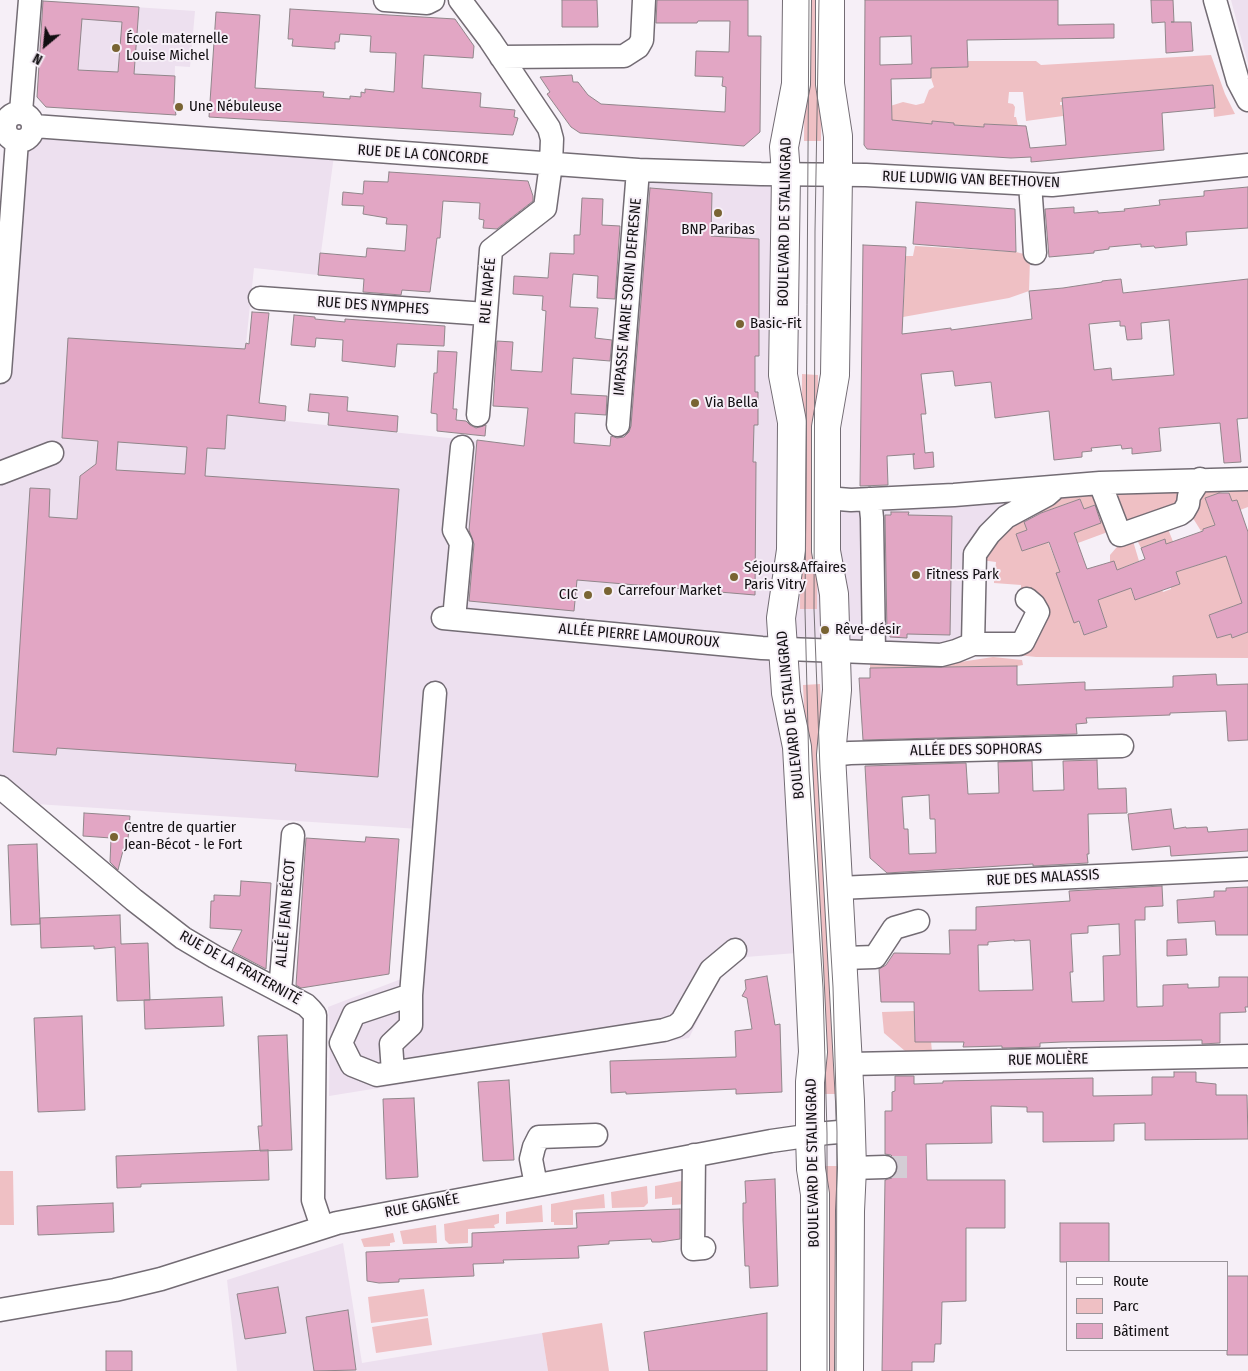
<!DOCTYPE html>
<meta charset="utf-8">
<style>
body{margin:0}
#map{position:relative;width:1248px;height:1371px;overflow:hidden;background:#f6eff7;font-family:"Fira Sans Condensed",sans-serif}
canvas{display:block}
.legend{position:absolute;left:1066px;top:1261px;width:162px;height:90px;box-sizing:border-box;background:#f6eff7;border:1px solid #9b959b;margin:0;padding:6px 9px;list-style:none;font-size:15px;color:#120f12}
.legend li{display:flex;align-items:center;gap:10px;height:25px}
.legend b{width:25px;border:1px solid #9b959b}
.north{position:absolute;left:20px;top:20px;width:50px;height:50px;-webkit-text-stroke:4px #f6eff7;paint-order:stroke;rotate:208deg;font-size:14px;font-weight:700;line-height:20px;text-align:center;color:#120f12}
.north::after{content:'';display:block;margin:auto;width:18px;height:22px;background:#120f12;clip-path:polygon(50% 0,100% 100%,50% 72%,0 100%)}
</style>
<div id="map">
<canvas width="1248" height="1371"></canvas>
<ul class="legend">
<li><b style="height:6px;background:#fff"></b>Route</li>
<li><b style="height:14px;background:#efc0c4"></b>Parc</li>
<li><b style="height:14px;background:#e2a6c4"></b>Bâtiment</li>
</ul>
<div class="north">N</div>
</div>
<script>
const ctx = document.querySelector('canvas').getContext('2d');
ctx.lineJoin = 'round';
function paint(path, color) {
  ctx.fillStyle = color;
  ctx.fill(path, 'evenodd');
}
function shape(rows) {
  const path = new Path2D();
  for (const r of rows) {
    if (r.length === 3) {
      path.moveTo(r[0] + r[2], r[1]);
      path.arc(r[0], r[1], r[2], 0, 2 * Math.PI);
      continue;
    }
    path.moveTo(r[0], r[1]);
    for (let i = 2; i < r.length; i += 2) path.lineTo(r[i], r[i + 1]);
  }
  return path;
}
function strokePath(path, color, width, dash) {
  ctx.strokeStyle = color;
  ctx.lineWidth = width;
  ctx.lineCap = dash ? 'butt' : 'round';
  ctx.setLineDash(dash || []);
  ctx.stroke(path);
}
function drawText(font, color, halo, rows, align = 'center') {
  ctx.font = font + ' "Fira Sans Condensed",sans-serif';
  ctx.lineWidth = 4;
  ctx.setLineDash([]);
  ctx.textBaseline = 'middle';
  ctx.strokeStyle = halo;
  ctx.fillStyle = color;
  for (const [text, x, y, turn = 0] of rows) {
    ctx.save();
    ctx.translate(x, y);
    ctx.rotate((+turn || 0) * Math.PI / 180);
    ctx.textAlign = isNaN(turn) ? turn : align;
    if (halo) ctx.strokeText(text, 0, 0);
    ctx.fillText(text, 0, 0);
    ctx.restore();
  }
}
paint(shape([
 [1231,0,1248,0,1248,64],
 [43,1,195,11,190,67,175,66,174,103,176,115,46,107,37,97],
 [33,132,335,148,318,275,254,268,246,343,240,416,610,455,618,425,638,170,786,174,791,497,1057,486,989,534,973,644,783,649,809,952,746,957,720,975,689,1038,329,1096,330,1031,328,1007,409,976,419,829,36,804,0,787,0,372,24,140,29,137],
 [343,1243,362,1363,542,1333,548,1371,237,1371,227,1280]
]), '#ede0ef');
paint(shape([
 [805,0,823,0,821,141,804,141],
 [1211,55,1225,94,1235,114,1214,117,1212,85,1062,98,1062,102,1060,102,1060,105,1062,105,1063,116,1026,121,1023,92,1009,92,1008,103,1013,104,1015,107,1014,117,1016,117,1018,126,984,124,984,127,954,125,953,123,942,122,933,121,932,124,901,122,892,120,892,106,887,107,903,102,916,105,924,103,929,90,934,87,931,78,931,65,951,62,951,68,967,67,968,61,1036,61,1041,65],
 [915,246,1016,252,1028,255,1030,260,1029,291,1009,298,903,317,906,256,913,256],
 [802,374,818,375,817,609,800,609],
 [1248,487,1248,507,1240,510,1237,500,1232,501,1228,490,1205,498,1215,525,1201,531,1191,515,1202,490],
 [1183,490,1182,503,1123,528,1113,493],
 [1073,495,1091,495,1101,500,1109,530,1105,533,1078,543,1074,533,1101,522,1095,505,1084,509,1080,499,1024,519,1027,530,1016,534,1022,551,1048,542,1060,572,1057,573,1084,635,1107,627,1098,600,1130,587,1135,600,1162,590,1163,592,1171,589,1171,587,1180,584,1176,572,1226,556,1243,605,1236,605,1209,615,1217,638,1231,634,1232,638,1248,632,1248,658,1036,657,1008,654,1036,633,1021,593,1021,585,994,583,994,577,999,577,999,573,995,573,996,562,981,560,1003,531,1061,498],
 [1168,529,1174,544,1167,547,1164,539,1141,548,1137,540],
 [1122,541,1133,541,1139,561,1117,570,1110,562,1110,555],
 [993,657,1022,660,1023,665,1017,666,870,668,870,664,941,665],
 [820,684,840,1094,823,1094,803,685],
 [914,1011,915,1041,931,1041,932,1052,905,1051,884,1033,882,1012],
 [824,1166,842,1166,840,1371,822,1371],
 [0,1171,13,1171,14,1225,0,1225],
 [687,1180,687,1204,672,1205,672,1197,655,1199,655,1186],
 [647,1186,648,1203,644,1207,612,1208,611,1192],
 [604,1194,605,1208,573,1210,573,1225,554,1225,554,1222,551,1222,551,1204],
 [542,1205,543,1222,506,1224,506,1212],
 [499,1214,499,1223,494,1225,495,1228,468,1229,468,1243,449,1244,445,1240,444,1224],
 [436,1225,437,1243,403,1244,400,1231],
 [393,1233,395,1242,390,1243,390,1246,364,1247,361,1239],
 [424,1289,428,1316,371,1323,368,1297],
 [428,1318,432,1345,376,1353,372,1327],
 [602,1323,609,1371,548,1371,542,1333]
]), '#efc0c4');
const building = shape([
 [562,0,597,0,598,27,562,27,562,0],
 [657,0,748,0,748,36,761,36,760,132,744,146,580,133,571,127,547,94,550,92,540,77,572,75,573,82,578,82,588,95,601,104,725,112,726,87,722,86,723,77,695,76,696,51,729,52,730,21,698,21,697,23,656,23,657,0],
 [865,0,1058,0,1058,25,1114,24,1114,38,967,40,968,67,931,68,931,78,891,79,892,120,932,124,932,121,954,123,954,125,984,127,984,124,1026,126,1030,148,1066,145,1062,98,1213,85,1215,108,1162,113,1164,150,1031,162,1031,157,1011,158,867,149,864,145,865,0],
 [911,36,912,64,880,65,880,37,911,36],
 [1151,0,1173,0,1174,22,1171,22,1191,22,1193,51,1166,53,1165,22,1152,23,1151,0],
 [43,1,139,7,134,74,175,76,174,103,176,115,46,107,37,97,43,1],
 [82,19,122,22,118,72,78,70,82,19],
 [290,9,455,19,474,46,473,58,424,55,422,88,481,93,480,107,515,110,514,117,518,118,513,135,209,117,216,12,260,15,255,88,324,92,323,97,350,99,350,96,361,97,361,92,365,93,365,89,394,92,396,53,370,52,371,36,340,34,339,42,335,42,335,49,292,46,293,39,288,39,290,9],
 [389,172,528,181,533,196,533,201,497,229,483,228,484,220,479,219,480,203,443,201,440,238,437,238,430,292,402,290,401,295,363,292,364,279,318,275,320,253,366,257,367,248,405,251,407,225,386,224,387,218,363,214,364,206,342,205,343,192,363,194,364,181,388,182,389,172],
 [1248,187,1248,228,1186,232,1187,245,1155,248,1154,246,1141,247,1141,244,1109,247,1109,249,1094,251,1094,253,1049,257,1045,209,1074,207,1074,213,1098,211,1098,213,1125,211,1124,209,1160,205,1159,200,1204,196,1204,191,1248,187],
 [650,188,712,193,711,236,759,239,759,356,755,356,755,392,758,392,758,425,754,425,753,462,756,462,755,595,577,580,574,611,469,601,474,544,469,530,477,440,524,446,528,408,493,406,497,341,513,342,511,370,542,372,546,311,542,310,543,296,513,294,514,276,548,278,550,253,574,254,574,235,580,235,582,198,603,199,602,225,620,226,615,299,597,298,598,276,573,274,570,307,598,308,595,338,612,340,610,361,573,358,571,394,607,396,606,415,575,413,574,443,610,446,611,436,617,438,624,437,629,432,631,426,650,188],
 [916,202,1015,209,1016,252,913,244,916,202],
 [863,245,906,247,902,334,951,328,951,330,1032,319,1029,291,1063,288,1102,282,1102,281,1121,279,1123,293,1248,279,1248,418,1237,419,1241,462,1224,463,1220,423,1159,428,1161,451,1132,454,1132,448,1122,449,1121,445,1091,448,1092,451,1082,452,1082,457,1054,460,1049,411,995,418,991,382,955,386,953,371,921,374,926,414,921,414,925,453,933,452,934,467,914,469,913,454,915,454,887,456,888,485,860,486,863,245],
 [1169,320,1174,375,1112,380,1111,368,1094,370,1089,324,1120,321,1120,326,1125,326,1127,340,1142,339,1141,323,1169,320],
 [252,312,269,313,259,403,286,406,285,421,227,415,225,449,207,448,205,476,399,489,378,777,295,771,296,764,57,748,56,755,13,752,30,488,50,489,49,517,77,519,80,476,96,464,98,441,62,438,68,338,245,349,246,343,249,344,252,312],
 [118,442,187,447,185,474,116,470,118,442],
 [294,315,315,317,315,319,345,322,345,319,445,326,444,346,397,344,395,367,342,361,343,340,316,338,315,347,291,345,294,315],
 [438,351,457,352,453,409,457,409,456,420,466,421,470,425,476,428,486,425,485,436,437,431,437,414,431,413,434,373,437,373,438,351],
 [310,394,348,397,347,411,398,416,397,432,328,425,329,413,308,411,310,394],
 [1219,493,1229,493,1232,501,1237,500,1248,532,1248,632,1232,638,1231,634,1217,638,1209,615,1242,603,1226,556,1176,572,1180,584,1135,600,1131,588,1098,600,1107,627,1084,635,1079,621,1074,623,1056,573,1060,572,1049,542,1022,551,1016,534,1027,530,1024,522,1041,513,1080,499,1084,509,1095,505,1101,523,1074,533,1087,569,1114,561,1117,570,1145,559,1141,548,1165,539,1166,544,1203,531,1203,529,1215,525,1205,498,1219,493],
 [891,512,909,512,908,515,952,516,950,635,907,634,907,638,890,637,890,634,887,634,885,515,891,515,891,512],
 [1017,666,1017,685,1085,682,1085,690,1173,687,1173,676,1216,674,1217,685,1248,684,1248,740,1228,741,1226,711,1170,713,1170,715,1086,718,1087,723,1076,724,1077,734,863,740,859,678,870,678,870,668,1017,666],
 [1097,760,1098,789,1126,788,1127,813,1088,814,1089,854,1087,854,1088,863,1033,866,1033,864,887,873,870,858,865,766,966,763,968,794,999,793,998,762,1032,761,1033,791,1064,790,1063,761,1097,760],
 [929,795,930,819,935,819,936,853,909,854,908,829,904,829,902,797,929,795],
 [1171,809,1174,829,1186,827,1186,828,1207,827,1208,832,1248,829,1248,851,1171,856,1170,846,1132,850,1128,814,1171,809],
 [84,813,130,816,128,839,126,839,118,870,110,862,111,838,83,836,84,813],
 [366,837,399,839,389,974,301,988,296,985,306,838,365,842,366,837],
 [37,844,40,924,11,925,8,845,37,844],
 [241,881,271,883,266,969,232,951,242,930,210,928,211,901,214,901,214,895,240,896,241,881],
 [1162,886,1163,906,1145,907,1145,920,1135,920,1137,1007,1163,1006,1163,985,1188,984,1188,988,1219,987,1219,977,1248,977,1248,1007,1245,1007,1246,1012,1220,1013,1220,1043,1202,1044,1202,1040,1062,1042,1040,1043,1040,1047,1002,1048,1002,1046,963,1047,964,1042,915,1042,914,1002,881,1002,879,969,886,965,894,953,950,954,949,930,976,930,976,907,1070,901,1069,891,1162,886],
 [1119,924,1120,955,1103,956,1104,1001,1072,1002,1070,972,1073,972,1071,934,1088,933,1088,926,1119,924],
 [1014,940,1014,941,1030,940,1033,990,979,991,978,945,988,945,988,942,1014,940],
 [1248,887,1248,935,1216,935,1215,921,1178,923,1177,900,1214,897,1214,891,1226,891,1226,888,1248,887],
 [120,915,121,944,148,943,150,1000,117,1001,115,947,94,949,94,946,41,948,40,918,120,915],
 [1186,939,1187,955,1167,956,1167,940,1186,939],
 [767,976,775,1025,780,1024,782,1092,736,1094,736,1089,626,1094,626,1092,611,1093,610,1061,736,1057,735,1031,752,1029,747,998,742,996,746,989,745,980,767,976],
 [222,997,224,1026,145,1029,144,1000,222,997],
 [82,1016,85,1110,38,1112,34,1018,82,1016],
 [287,1035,292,1150,260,1151,258,1126,262,1126,258,1036,287,1035],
 [1174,1072,1196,1072,1196,1082,1216,1084,1216,1095,1247,1095,1248,1139,1145,1140,1145,1123,1114,1124,1114,1141,1043,1142,1043,1112,1027,1112,1027,1107,991,1106,992,1143,926,1144,927,1180,1005,1180,1005,1228,966,1228,966,1301,942,1302,941,1344,935,1344,934,1362,912,1362,912,1371,882,1371,885,1180,892,1178,897,1173,898,1167,896,1160,891,1155,885,1154,885,1111,892,1111,892,1092,895,1091,895,1076,914,1076,914,1084,943,1083,943,1081,1093,1078,1093,1096,1152,1095,1152,1077,1174,1077,1174,1072],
 [509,1080,514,1160,483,1161,478,1082,509,1080],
 [414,1098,418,1177,386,1179,383,1099,414,1098],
 [268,1150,269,1180,141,1184,141,1187,117,1188,116,1156,268,1150],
 [775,1179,778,1286,750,1288,749,1266,745,1266,743,1220,743,1203,746,1203,745,1181,775,1179],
 [113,1203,114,1232,38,1235,37,1206,113,1203],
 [680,1209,680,1239,660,1242,652,1242,651,1239,609,1241,609,1244,578,1246,579,1258,503,1260,504,1263,473,1264,474,1276,399,1279,399,1282,379,1283,367,1281,366,1252,472,1247,472,1233,577,1228,576,1213,680,1209],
 [1060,1223,1109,1223,1109,1262,1060,1262,1060,1223],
 [1227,1276,1248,1276,1248,1355,1227,1355,1227,1276],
 [278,1287,286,1333,245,1339,237,1294,278,1287],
 [348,1310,356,1370,314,1371,306,1317,348,1310],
 [767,1313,767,1371,649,1371,644,1332,767,1313],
 [106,1351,132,1351,132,1371,106,1371,106,1351]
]);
paint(building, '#e2a6c4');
strokePath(building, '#91868b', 1);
strokePath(shape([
 [885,1167,910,1167]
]), '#d4cdd5', 22, [22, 11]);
const minor = shape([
 [385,0,427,3,433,0],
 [460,0,490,40,549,128,552,139,551,164,545,208,491,250,478,415],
 [1215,0,1238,81,1248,100],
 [501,57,624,56,638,47,642,40,644,0],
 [21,112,30,0],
 [19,127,14],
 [34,126,638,170,761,174,866,175,1052,185,1248,165],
 [1030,184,1035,253],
 [260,298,486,314],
 [0,372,17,141],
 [618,425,638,170],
 [0,473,52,453],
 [1100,483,1120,535,1180,514,1184,511,1188,504,1189,496,1200,479],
 [826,498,851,500,954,495,1100,483,1248,479],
 [870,499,872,518,874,652],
 [443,618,762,648,941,655,956,651,973,644,1019,644,1023,642,1038,612,1034,605,1027,599],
 [454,619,461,543,454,530,462,447],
 [973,644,975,554,989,534,1006,517,1047,495,1055,488],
 [435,693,411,995,354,1014,341,1043,352,1065,377,1075,664,1030,676,1026,682,1021,711,970,735,950],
 [831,755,850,753,1122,746],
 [0,787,134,900,183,938,215,957,306,1005,311,1010,315,1015,313,1200,322,1227],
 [839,888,1248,869],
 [844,958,875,957,894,928,918,921],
 [280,991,293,835],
 [849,1064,1248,1056],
 [393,1072,391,1044,411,1025,411,995],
 [694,1155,693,1249,704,1248],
 [852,1168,885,1167],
 [536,1185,531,1159,534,1147,539,1137,596,1135],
 [0,1310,115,1290,161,1279,337,1223,771,1141,827,1133,851,1131]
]);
const major = shape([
 [797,0,796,84,784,147,786,174,783,375,792,422,791,550,781,618,786,693,797,747,809,967,813,1052,810,1082,810,1135,811,1169,815,1194,815,1371],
 [830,0,830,84,838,136,838,175,835,375,826,427,826,551,834,594,837,690,831,755,850,1101,852,1168,850,1211,849,1371]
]);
strokePath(minor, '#736c74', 25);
strokePath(major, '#736c74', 30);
strokePath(minor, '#fff', 22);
strokePath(major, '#fff', 28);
strokePath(shape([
 [809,0,805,610,809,771,823,988,827,1133,827,1371],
 [819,0,815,231,814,609,820,769,833,987,837,1132,836,1371]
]), '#787378', 1);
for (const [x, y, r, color] of [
 [116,48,5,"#796433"],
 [179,107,5,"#796433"],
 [718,213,5,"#796433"],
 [740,324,5,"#796433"],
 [695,403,5,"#796433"],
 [916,575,5,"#796433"],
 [734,577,5,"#796433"],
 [608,591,5,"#796433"],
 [588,595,5,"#796433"],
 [825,630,5,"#796433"],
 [114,837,5,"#796433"]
]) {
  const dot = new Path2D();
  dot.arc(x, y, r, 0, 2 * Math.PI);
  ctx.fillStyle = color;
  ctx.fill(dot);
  strokePath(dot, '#f6eff7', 2);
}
drawText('15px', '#120f12', '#f6eff7', [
 ["École maternelle",126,39],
 ["Louise Michel",126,56],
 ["Une Nébuleuse",189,107],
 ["BNP Paribas",718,230,"center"],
 ["Basic-Fit",750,324],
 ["Via Bella",705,403],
 ["Séjours&Affaires",744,568],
 ["Paris Vitry",744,585],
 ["Fitness Park",926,575],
 ["Carrefour Market",618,591],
 ["CIC",578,595,"right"],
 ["Rêve-désir",835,630],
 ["Centre de quartier",124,828],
 ["Jean-Bécot - le Fort",124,845]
], 'left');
drawText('15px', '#120f12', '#f6eff7', [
 ["RUE DE LA CONCORDE",423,155,4],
 ["RUE LUDWIG VAN BEETHOVEN",971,180,2],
 ["BOULEVARD DE STALINGRAD",785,222,-89],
 ["RUE NAPÉE",488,291,-85],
 ["IMPASSE MARIE SORIN DEFRESNE",628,297,-85],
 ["RUE DES NYMPHES",373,306,4],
 ["ALLÉE PIERRE LAMOUROUX",639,636,5],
 ["BOULEVARD DE STALINGRAD",791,715,-96],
 ["ALLÉE DES SOPHORAS",976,750,-1],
 ["RUE DES MALASSIS",1043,878,-3],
 ["ALLÉE JEAN BÉCOT",286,913,-85],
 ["RUE DE LA FRATERNITÉ",240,968,29],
 ["RUE MOLIÈRE",1048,1060,-1],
 ["BOULEVARD DE STALINGRAD",813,1163,-91],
 ["RUE GAGNÉE",422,1206,-11]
]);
</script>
